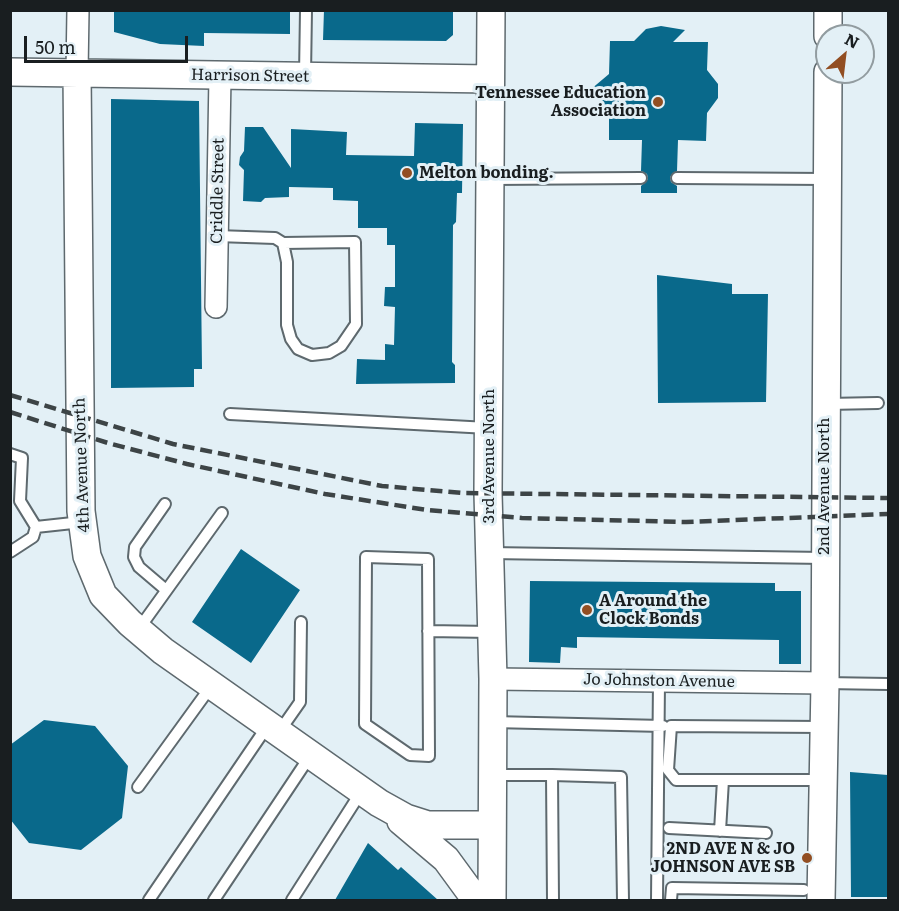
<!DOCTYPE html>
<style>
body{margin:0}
#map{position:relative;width:899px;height:911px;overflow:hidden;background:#e3f0f6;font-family:Literata,serif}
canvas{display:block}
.frame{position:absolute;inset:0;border:12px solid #191e20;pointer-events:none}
.north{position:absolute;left:815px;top:24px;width:60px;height:60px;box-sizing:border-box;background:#e3f0f6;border:2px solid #929ca0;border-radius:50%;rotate:28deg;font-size:16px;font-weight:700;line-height:24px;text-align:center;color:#191e20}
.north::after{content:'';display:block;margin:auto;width:21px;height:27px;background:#924e22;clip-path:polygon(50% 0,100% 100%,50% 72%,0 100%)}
.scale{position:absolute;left:24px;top:36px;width:164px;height:27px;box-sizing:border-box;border:3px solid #191e20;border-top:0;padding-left:8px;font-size:18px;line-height:21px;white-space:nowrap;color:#191e20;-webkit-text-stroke:4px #e3f0f6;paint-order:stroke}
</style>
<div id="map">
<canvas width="899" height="911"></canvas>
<div class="frame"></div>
<div class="north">N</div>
<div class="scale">50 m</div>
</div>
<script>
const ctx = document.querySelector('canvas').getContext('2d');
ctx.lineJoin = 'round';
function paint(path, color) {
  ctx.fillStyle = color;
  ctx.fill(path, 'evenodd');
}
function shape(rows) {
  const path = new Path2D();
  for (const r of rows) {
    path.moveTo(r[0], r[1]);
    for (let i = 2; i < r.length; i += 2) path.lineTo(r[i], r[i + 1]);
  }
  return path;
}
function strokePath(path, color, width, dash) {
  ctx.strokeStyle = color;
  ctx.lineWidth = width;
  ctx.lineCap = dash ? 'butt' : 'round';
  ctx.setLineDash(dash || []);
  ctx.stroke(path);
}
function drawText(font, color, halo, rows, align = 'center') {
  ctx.font = font + ' Literata,serif';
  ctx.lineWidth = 6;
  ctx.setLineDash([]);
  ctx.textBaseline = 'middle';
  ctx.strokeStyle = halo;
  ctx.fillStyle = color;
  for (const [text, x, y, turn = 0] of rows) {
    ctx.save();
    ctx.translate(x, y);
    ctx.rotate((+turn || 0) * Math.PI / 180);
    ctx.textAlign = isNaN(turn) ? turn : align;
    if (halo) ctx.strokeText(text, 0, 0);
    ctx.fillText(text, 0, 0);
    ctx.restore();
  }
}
paint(shape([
 [114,10,290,10,290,34,204,33,204,46,160,44,114,32],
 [324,10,453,10,453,35,446,41,323,40],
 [661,26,685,30,673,42,708,42,707,70,718,84,718,98,707,113,706,141,678,140,677,171,670,177,671,182,677,186,677,193,641,193,641,186,648,179,647,174,641,171,642,140,609,140,609,111,590,90,609,74,610,41,634,41,646,29],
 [111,99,199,101,202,369,194,369,194,387,111,388],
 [415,123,463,124,462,193,457,193,456,222,453,225,452,362,455,365,455,383,356,384,357,359,385,360,385,344,394,345,395,307,384,306,385,287,395,287,395,245,387,245,387,228,358,228,358,201,333,200,333,188,289,187,289,197,265,198,261,202,243,201,244,170,239,165,240,157,244,151,245,127,263,127,291,168,291,129,347,132,346,155,414,156],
 [657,275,732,284,732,294,768,294,766,402,658,403],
 [241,549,300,590,251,663,192,622],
 [530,581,775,583,775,591,801,591,801,664,779,664,779,640,577,637,577,648,561,647,560,663,529,662],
 [44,720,95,726,128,766,122,818,81,850,29,843,10,819,10,745],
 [850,772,888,775,888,897,851,897],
 [368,843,398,870,401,867,438,900,335,900]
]), '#09698b');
const service = shape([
 [305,75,306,10],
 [677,178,827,179],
 [491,179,641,178],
 [217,236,275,238,283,243,287,262,287,325,291,339,298,349,312,355,329,353,341,346,356,324,355,242,283,243],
 [827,404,878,403],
 [230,414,488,428],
 [10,454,22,458,20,501,36,527,82,522],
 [165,504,135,547,134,557,139,567,166,590],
 [10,552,33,537,36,527],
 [490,553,824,558],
 [366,557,428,559,429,756,410,755,365,724,366,557],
 [138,630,222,513],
 [428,631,491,632],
 [825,683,888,684],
 [493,722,663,726],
 [279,732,300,702,301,622],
 [493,775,552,775],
 [823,780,676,780,668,770,671,726,824,727],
 [138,787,212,685],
 [669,828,766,833],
 [720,831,723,780],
 [149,900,268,725],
 [214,900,310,756],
 [292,900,361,792],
 [553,900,552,775,621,777,623,900],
 [657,900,659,681],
 [671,900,672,888,804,890]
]);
const minor = shape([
 [77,72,78,10],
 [216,307,220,76],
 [493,679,825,683]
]);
const tertiary = shape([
 [491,10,488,493,493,679,492,900],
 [828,36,828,10],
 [10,72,490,79],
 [77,72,81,511,87,556,103,595,130,623,163,651,379,803,406,818,428,825,492,825],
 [401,821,446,859,476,900],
 [821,900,825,683,828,72]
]);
strokePath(service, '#5e696e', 14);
strokePath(minor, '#5e696e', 24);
strokePath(tertiary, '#5e696e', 30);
strokePath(service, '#fff', 10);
strokePath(minor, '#fff', 21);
strokePath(tertiary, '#fff', 27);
strokePath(shape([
 [10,395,173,444,382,486,463,493,888,498],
 [10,412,108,443,187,464,325,494,427,510,522,518,686,522,888,514]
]), '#3d4446', 4.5, [12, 6]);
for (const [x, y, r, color] of [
 [658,102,6,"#924e22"],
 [407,173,6,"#924e22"],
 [587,610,6,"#924e22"],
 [807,858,6,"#924e22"]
]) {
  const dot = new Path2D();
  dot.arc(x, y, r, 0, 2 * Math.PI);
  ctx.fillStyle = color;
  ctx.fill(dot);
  strokePath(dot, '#e3f0f6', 2);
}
drawText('16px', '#191e20', '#e3f0f6', [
 ["Harrison Street",250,76,1],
 ["Criddle Street",218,191,-89],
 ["3rd Avenue North",489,456,-90],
 ["4th Avenue North",82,465,-92],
 ["2nd Avenue North",824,486,-90],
 ["Jo Johnston Avenue",659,681,1]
]);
drawText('bold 16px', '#191e20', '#e3f0f6', [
 ["Tennessee Education",646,93],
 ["Association",646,111],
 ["Melton bonding.",419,173,"left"],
 ["A Around the",599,601,"left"],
 ["Clock Bonds",599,619,"left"],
 ["2ND AVE N & JO",795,849],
 ["JOHNSON AVE SB",795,867]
], 'right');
</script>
